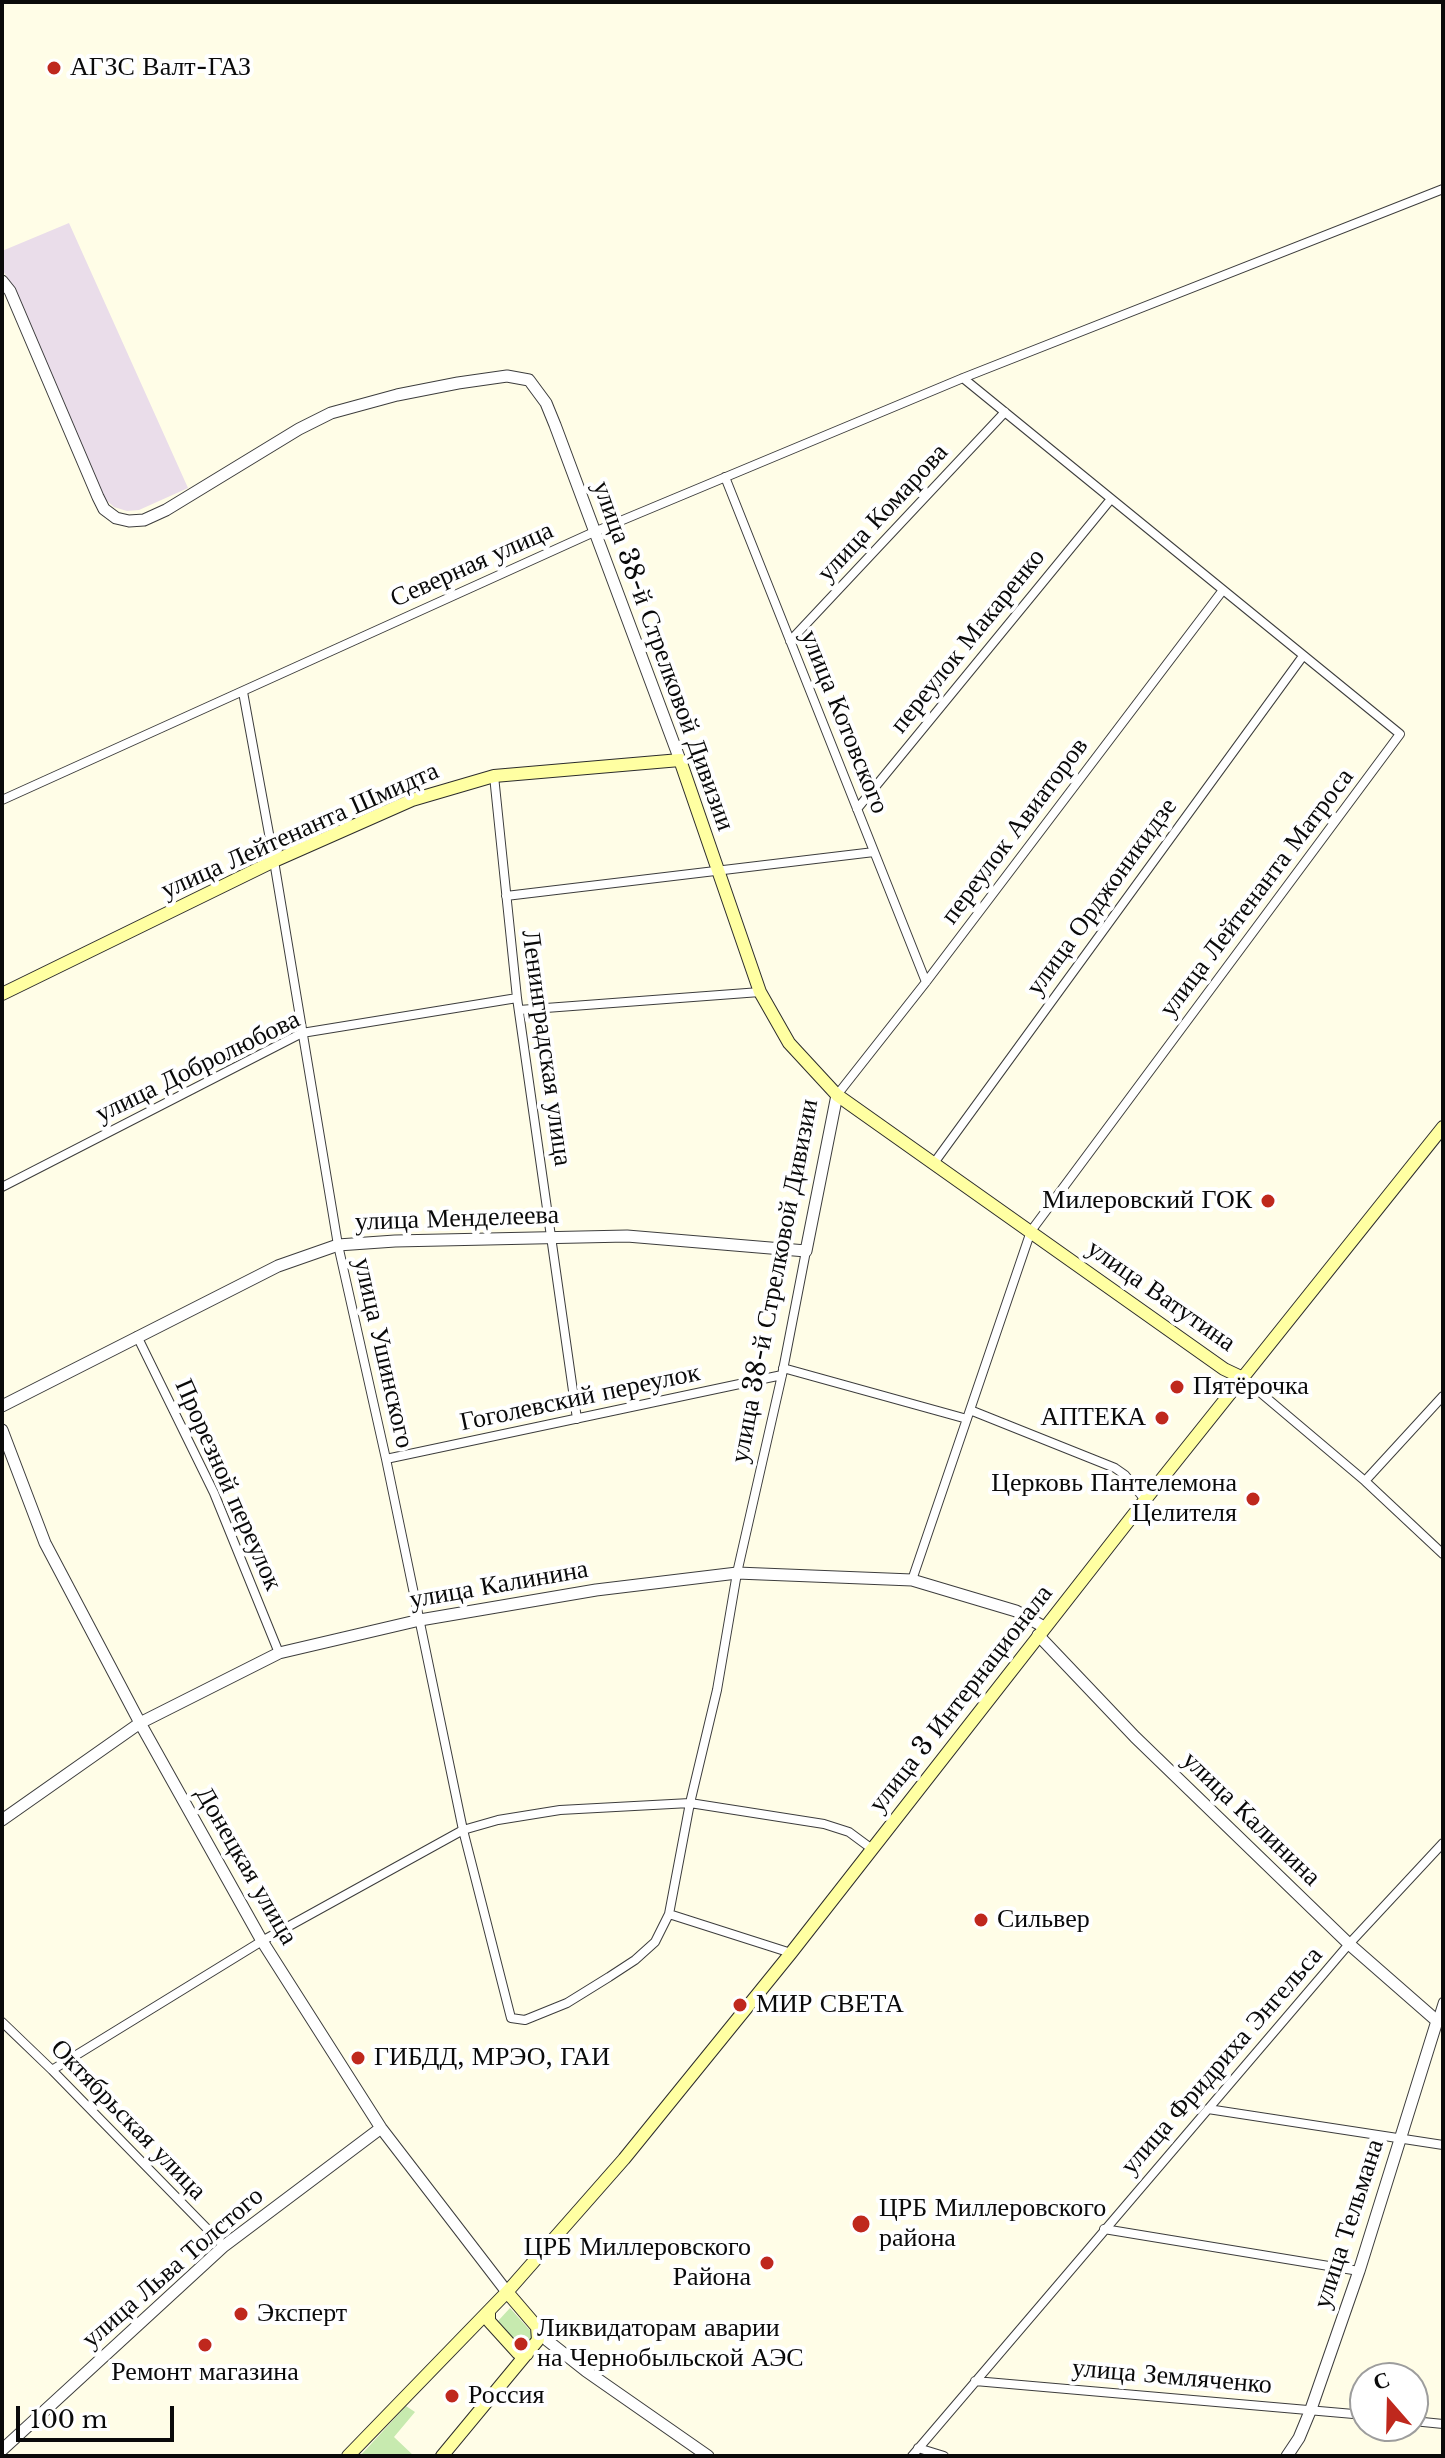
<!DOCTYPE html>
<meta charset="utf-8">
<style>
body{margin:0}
#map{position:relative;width:1445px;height:2458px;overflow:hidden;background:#fffde7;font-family:"Libre Baskerville",serif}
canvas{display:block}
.frame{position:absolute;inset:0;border:4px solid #0a0a0a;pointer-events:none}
.north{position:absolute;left:1349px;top:2362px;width:80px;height:80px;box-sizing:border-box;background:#fff;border:2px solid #9d9d9d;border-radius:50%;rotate:340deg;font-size:22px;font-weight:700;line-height:32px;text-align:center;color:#0a0a0a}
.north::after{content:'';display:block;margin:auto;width:28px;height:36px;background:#bf281d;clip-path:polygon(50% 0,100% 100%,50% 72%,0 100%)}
.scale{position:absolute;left:16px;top:2406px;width:158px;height:36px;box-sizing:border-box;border:4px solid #0a0a0a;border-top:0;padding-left:10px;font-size:24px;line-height:28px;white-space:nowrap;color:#0a0a0a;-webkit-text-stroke:6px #fff;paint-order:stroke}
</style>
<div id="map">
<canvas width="1445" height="2458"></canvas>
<div class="frame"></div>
<div class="north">С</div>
<div class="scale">100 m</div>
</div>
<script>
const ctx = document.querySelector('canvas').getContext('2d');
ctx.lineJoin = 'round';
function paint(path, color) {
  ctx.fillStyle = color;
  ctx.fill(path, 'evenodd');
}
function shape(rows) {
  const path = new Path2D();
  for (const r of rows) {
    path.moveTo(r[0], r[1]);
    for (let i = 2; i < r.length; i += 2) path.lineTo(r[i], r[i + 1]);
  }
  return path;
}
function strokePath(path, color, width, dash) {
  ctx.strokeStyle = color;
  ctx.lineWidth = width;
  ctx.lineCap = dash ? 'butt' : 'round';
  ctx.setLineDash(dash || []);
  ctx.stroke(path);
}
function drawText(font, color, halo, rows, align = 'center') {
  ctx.font = font + ' "Libre Baskerville",serif';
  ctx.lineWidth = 8;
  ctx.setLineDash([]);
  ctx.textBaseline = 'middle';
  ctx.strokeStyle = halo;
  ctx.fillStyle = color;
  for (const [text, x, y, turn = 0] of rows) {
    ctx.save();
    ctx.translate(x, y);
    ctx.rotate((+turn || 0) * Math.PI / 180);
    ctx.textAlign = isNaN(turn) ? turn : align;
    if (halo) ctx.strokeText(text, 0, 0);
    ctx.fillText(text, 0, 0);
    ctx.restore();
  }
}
paint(shape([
 [69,223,188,488,139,510,127,511,114,507,105,499,14,289,2,269,2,251]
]), '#eaddea');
paint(shape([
 [510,2308,535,2336,523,2350,498,2321],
 [406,2406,415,2412,394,2437,414,2456,360,2456]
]), '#c7eaaf');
const minor = shape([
 [725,477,926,982],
 [790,641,1005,412],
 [243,692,274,861,338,1245,386,1459,463,1830,511,2018,525,2020,567,2003,609,1977,635,1960,655,1942,669,1914,690,1803,717,1690,737,1573,782,1375,806,1251],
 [494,776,517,998,577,1419],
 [2,800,594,532,963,378,1443,189],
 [857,809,1111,499],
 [506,896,874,852],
 [519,1010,760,992],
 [837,1095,926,982,1223,590],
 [934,1163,1303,656],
 [2,1187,302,1033,517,998],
 [137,1336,214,1493,279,1653],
 [783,1368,967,1419],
 [1243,1378,1365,1481,1443,1554],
 [970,1410,1115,1468,1125,1475,1145,1500],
 [386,1459,782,1375],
 [1365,1481,1443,1396],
 [912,1580,1031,1231,1400,734,963,378],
 [669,1914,791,1953],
 [1443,2002,1437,2021,1443,2023],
 [2,2022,52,2070,224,2246],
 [52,2070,262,1941,463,1830,498,1820,560,1810,690,1803,824,1824,849,1832,872,1849],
 [1208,2109,1443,2145],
 [1104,2229,1359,2271],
 [975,2381,1365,2415],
 [1413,2421,1443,2424],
 [918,2448,944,2456],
 [912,2456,1349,1944,1443,1843]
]);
const tertiary = shape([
 [2,281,10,291,98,497,104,509,116,518,129,521,144,520,166,510,299,429,331,413,397,395,458,383,507,376,529,380,546,403,555,425,680,760],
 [2,1406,278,1266,338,1245,395,1241,627,1236,806,1251,837,1095],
 [2,1430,45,1543,140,1723,262,1941,381,2128,507,2292],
 [1038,1635,1135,1737,1349,1944,1437,2021,1359,2271,1311,2409,1299,2438,1287,2456],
 [2,1820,140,1723,279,1653,420,1620,596,1590,737,1573,912,1580,1016,1611,1044,1627],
 [537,2327,548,2341,586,2371,708,2456],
 [2,2450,224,2246,381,2128]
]);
const secondary = shape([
 [2,994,274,861,412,800,494,776,680,760,760,992,789,1043,837,1095,1224,1369,1243,1378],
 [489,2311,489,2321,518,2353,527,2354],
 [348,2456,507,2292,624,2159,791,1953,1145,1500,1443,1127],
 [442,2456,538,2340,537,2327,507,2292]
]);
strokePath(minor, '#3d3d3d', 10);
strokePath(tertiary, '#3d3d3d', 13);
strokePath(secondary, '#2c2c2c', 14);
strokePath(minor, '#fff', 8);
strokePath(tertiary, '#fff', 11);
strokePath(secondary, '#ffffa2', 12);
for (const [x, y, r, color] of [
 [54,68,8,"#bf281d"],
 [1268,1201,8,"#bf281d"],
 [1177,1387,8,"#bf281d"],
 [1162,1418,8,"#bf281d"],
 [1253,1499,8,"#bf281d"],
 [981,1920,8,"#bf281d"],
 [740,2005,8,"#bf281d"],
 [358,2058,8,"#bf281d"],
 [861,2224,10,"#bf281d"],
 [767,2263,8,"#bf281d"],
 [241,2314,8,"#bf281d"],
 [521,2344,8,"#bf281d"],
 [205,2345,8,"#bf281d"],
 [452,2396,8,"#bf281d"]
]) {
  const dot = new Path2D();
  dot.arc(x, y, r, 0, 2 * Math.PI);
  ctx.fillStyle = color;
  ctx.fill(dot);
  strokePath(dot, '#fff', 3);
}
drawText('26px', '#0a0a0a', '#fff', [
 ["АГЗС Валт-ГАЗ",70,68],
 ["Милеровский ГОК",1252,1201,"right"],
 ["Пятёрочка",1193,1387],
 ["АПТЕКА",1146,1418,"right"],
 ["Церковь Пантелемона",1237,1484,"right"],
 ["Целителя",1237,1514,"right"],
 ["Сильвер",997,1920],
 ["МИР СВЕТА",756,2005],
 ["ГИБДД, МРЭО, ГАИ",374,2058],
 ["ЦРБ Миллеровского",879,2209],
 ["района",879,2239],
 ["ЦРБ Миллеровского",751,2248,"right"],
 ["Района",751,2278,"right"],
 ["Эксперт",257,2314],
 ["Ликвидаторам аварии",537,2329],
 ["на Чернобыльской АЭС",537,2359],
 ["Ремонт магазина",205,2373,"center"],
 ["Россия",468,2396]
], 'left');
drawText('26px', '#0a0a0a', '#fff', [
 ["улица Комарова",883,513,-47],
 ["Северная улица",472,565,-24],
 ["переулок Макаренко",968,641,-51],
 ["улица 38-й Стрелковой Дивизии",663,656,70],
 ["улица Котовского",844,722,68],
 ["улица Лейтенанта Шмидта",300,831,-24],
 ["переулок Авиаторов",1015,831,-53],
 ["улица Лейтенанта Матроса",1257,893,-53],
 ["улица Орджоникидзе",1102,897,-54],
 ["Ленинградская улица",546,1048,82],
 ["улица Добролюбова",198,1067,-26],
 ["улица Менделеева",457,1219,-2],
 ["улица 38-й Стрелковой Дивизии",775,1281,-79],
 ["улица Ватутина",1161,1296,35],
 ["улица Ушинского",383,1353,77],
 ["Гоголевский переулок",580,1398,-12],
 ["Прорезной переулок",228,1485,66],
 ["улица Калинина",499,1585,-10],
 ["улица 3 Интернационала",961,1699,-52],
 ["улица Калинина",1251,1819,44],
 ["Донецкая улица",246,1866,60],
 ["улица Фридриха Энгельса",1222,2061,-49],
 ["Октябрьская улица",128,2120,46],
 ["улица Тельмана",1349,2224,-72],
 ["улица Льва Толстого",173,2268,-41],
 ["улица Земляченко",1172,2377,5]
]);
</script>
